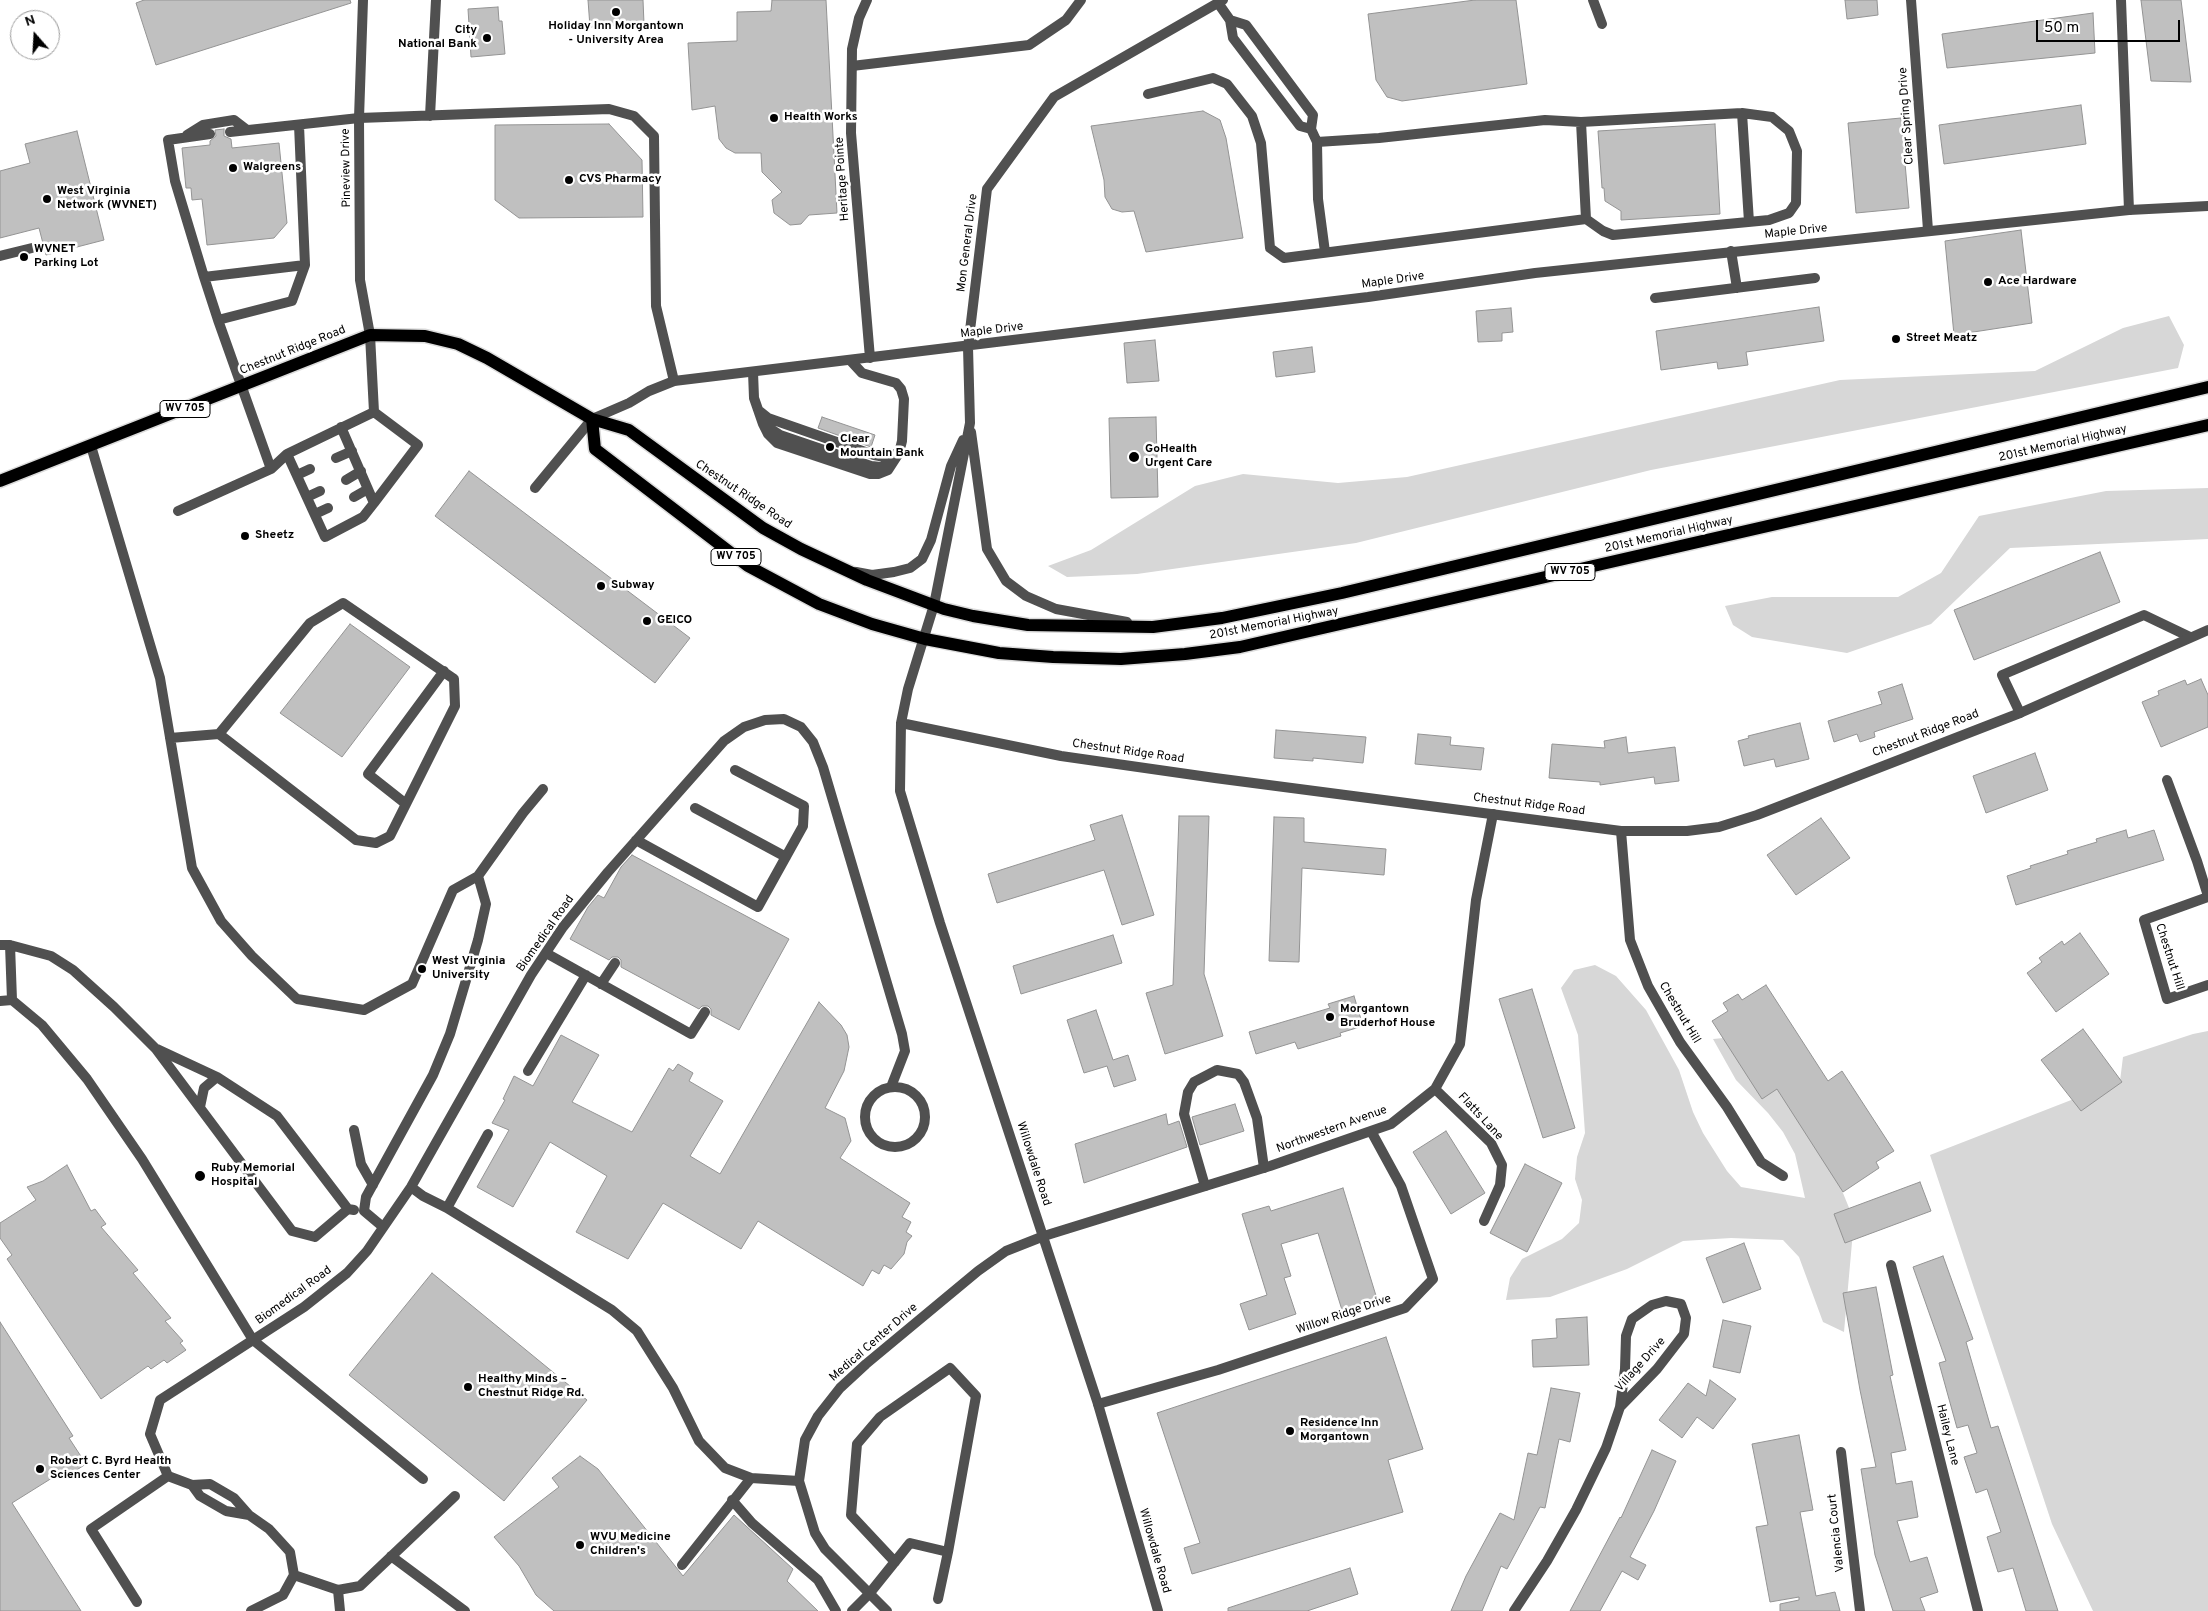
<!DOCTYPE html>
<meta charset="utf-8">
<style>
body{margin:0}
#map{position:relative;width:2208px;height:1611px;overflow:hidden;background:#fff;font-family:Overpass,sans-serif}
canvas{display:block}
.north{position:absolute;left:10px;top:10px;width:50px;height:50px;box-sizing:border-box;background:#fff;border:1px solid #999;border-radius:50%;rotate:341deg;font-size:14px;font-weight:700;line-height:20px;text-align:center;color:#000}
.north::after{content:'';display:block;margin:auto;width:18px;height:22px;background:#000;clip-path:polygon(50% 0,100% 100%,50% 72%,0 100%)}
.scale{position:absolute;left:2036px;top:20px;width:144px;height:22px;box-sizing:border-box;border:2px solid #000;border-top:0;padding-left:6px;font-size:15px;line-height:18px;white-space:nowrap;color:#000;-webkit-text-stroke:4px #fff;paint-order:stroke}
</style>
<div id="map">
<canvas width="2208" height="1611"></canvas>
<div class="north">N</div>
<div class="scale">50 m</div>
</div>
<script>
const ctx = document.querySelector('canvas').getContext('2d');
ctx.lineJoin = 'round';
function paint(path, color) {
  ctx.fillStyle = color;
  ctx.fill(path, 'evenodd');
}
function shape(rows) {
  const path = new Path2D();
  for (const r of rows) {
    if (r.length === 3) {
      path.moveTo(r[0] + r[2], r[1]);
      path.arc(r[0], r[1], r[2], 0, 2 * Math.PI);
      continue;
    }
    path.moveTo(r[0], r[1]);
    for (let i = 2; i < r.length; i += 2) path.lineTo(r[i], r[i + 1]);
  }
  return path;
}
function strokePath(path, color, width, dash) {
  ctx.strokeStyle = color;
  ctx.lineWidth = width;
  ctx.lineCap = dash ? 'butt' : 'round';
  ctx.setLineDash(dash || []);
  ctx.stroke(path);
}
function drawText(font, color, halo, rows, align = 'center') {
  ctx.font = font + ' Overpass,sans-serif';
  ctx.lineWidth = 5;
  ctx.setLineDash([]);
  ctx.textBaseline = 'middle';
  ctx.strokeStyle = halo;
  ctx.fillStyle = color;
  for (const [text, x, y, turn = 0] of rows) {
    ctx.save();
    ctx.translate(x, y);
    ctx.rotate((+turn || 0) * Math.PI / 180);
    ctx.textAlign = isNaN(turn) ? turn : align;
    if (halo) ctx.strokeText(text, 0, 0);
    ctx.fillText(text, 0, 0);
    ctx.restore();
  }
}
paint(shape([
 [2169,316,2184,345,2178,368,1651,470,1356,543,1137,574,1067,577,1048,566,1091,550,1195,486,1243,474,1338,483,1407,477,1840,380,2035,371,2123,328],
 [2208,488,2208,539,2010,548,1931,624,1847,653,1752,637,1733,625,1725,606,1772,597,1898,597,1941,573,1979,516,2106,491],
 [1595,965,1616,976,1646,1010,1679,1070,1693,1112,1703,1133,1727,1171,1741,1187,1805,1198,1795,1154,1783,1132,1768,1113,1736,1080,1713,1039,1734,1037,1766,1072,1834,1171,1854,1220,1844,1332,1823,1322,1799,1257,1783,1240,1731,1238,1683,1241,1627,1269,1550,1297,1506,1300,1510,1278,1522,1259,1562,1239,1579,1223,1582,1200,1575,1179,1577,1157,1585,1133,1578,1035,1561,988,1574,970],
 [2208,1031,2208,1611,2093,1611,2052,1524,1930,1155,2120,1081,2123,1057,2193,1034]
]), '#d7d7d7');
const building = shape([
 [144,0,350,0,351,3,156,65,136,3,144,0],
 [588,0,643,0,644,24,590,27,588,0],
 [772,0,826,0,837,213,809,215,801,224,790,225,774,213,772,200,782,192,762,172,761,153,735,153,726,148,719,139,715,106,692,110,688,43,737,41,737,12,771,11,772,0],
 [1475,0,1516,0,1527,84,1402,101,1387,97,1376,80,1368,14,1475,0],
 [1845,0,1877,0,1878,15,1847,19,1845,0],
 [2141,0,2181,0,2191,82,2151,81,2141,0],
 [498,7,499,21,502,21,505,54,471,57,468,9,498,7],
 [2093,13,2095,53,1947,68,1942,34,2093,13],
 [2081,105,2086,144,1944,164,1939,125,2081,105],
 [1203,111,1220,120,1226,138,1243,238,1146,252,1134,211,1122,212,1112,209,1105,197,1104,180,1091,126,1203,111],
 [1901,118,1909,208,1856,213,1848,123,1901,118],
 [609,124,642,160,643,217,519,218,495,200,495,125,609,124],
 [1715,124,1720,214,1621,220,1621,211,1605,201,1604,188,1602,188,1598,131,1715,124],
 [224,129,224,136,231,139,232,148,279,143,287,223,274,238,207,245,202,199,192,200,191,188,186,188,182,148,210,145,210,141,216,136,215,130,224,129],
 [77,131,104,240,46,255,39,228,0,238,0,171,30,163,25,144,77,131],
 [2021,230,2032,323,1954,335,1945,241,2021,230],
 [1819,307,1824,341,1746,352,1748,365,1718,369,1717,362,1661,370,1656,331,1819,307],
 [1511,308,1513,332,1502,333,1502,341,1478,342,1476,311,1511,308],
 [1155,340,1159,381,1127,383,1124,343,1155,340],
 [1312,347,1315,372,1276,377,1273,352,1312,347],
 [822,417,875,435,871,447,818,428,822,417],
 [1156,417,1158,497,1111,498,1109,418,1156,417],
 [469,471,690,638,655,683,435,516,469,471],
 [2100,552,2120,602,1974,660,1954,610,2100,552],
 [350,624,410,667,342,757,280,713,350,624],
 [2201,679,2208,695,2208,727,2161,747,2142,702,2159,695,2158,691,2185,680,2187,685,2201,679],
 [1902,684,1913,719,1874,732,1875,737,1860,742,1857,734,1834,742,1828,721,1882,704,1878,692,1902,684],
 [1800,723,1809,759,1776,767,1774,759,1744,766,1738,741,1749,738,1748,736,1800,723],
 [1276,730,1366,737,1363,763,1313,758,1313,761,1274,758,1276,730],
 [1418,734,1451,737,1450,745,1484,748,1481,770,1415,764,1418,734],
 [1626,737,1628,753,1675,747,1679,781,1655,784,1654,777,1600,785,1600,782,1549,778,1552,744,1605,748,1604,741,1626,737],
 [2035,753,2048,790,1986,813,1973,776,2035,753],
 [1122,815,1154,915,1122,925,1104,870,997,903,988,874,1095,840,1090,825,1122,815],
 [1179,816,1209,816,1204,974,1223,1036,1165,1054,1146,993,1173,985,1179,816],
 [1274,817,1304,818,1304,842,1386,849,1384,875,1302,868,1299,962,1269,961,1274,817],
 [1821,818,1850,858,1796,895,1767,855,1821,818],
 [2126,830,2128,838,2154,830,2164,860,2016,905,2007,876,2031,868,2030,866,2068,854,2067,851,2097,842,2096,839,2126,830],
 [632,855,789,939,739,1030,711,1015,711,1009,708,1006,702,1006,699,1009,621,967,621,960,618,957,612,957,609,960,570,939,588,907,598,895,604,898,621,867,632,855],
 [2080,933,2109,974,2056,1012,2027,973,2042,962,2039,958,2062,941,2064,945,2080,933],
 [1113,935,1122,963,1021,994,1013,966,1113,935],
 [1766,985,1828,1081,1842,1071,1894,1151,1876,1162,1879,1168,1843,1192,1777,1089,1762,1099,1712,1021,1728,1011,1723,1003,1738,994,1742,1000,1766,985],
 [1532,989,1575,1128,1543,1138,1499,999,1532,989],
 [1354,996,1363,1026,1340,1033,1341,1036,1298,1049,1295,1042,1256,1054,1249,1032,1330,1008,1328,1004,1354,996],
 [819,1002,841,1025,847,1035,849,1047,844,1071,825,1108,845,1118,851,1141,840,1158,910,1203,902,1217,911,1222,906,1232,912,1236,907,1242,904,1254,891,1269,884,1265,879,1274,872,1270,863,1286,758,1221,741,1249,663,1203,628,1259,576,1232,607,1176,550,1142,513,1207,477,1187,509,1130,492,1123,505,1100,503,1099,514,1076,533,1086,561,1035,599,1055,572,1102,632,1132,669,1068,673,1071,678,1064,693,1073,689,1081,723,1101,690,1156,720,1174,819,1002],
 [1096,1010,1113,1060,1128,1055,1136,1080,1114,1087,1107,1066,1084,1073,1067,1020,1096,1010],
 [2083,1029,2122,1082,2081,1111,2041,1060,2083,1029],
 [1235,1104,1244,1131,1200,1145,1192,1117,1235,1104],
 [1166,1114,1168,1125,1179,1121,1187,1147,1084,1183,1075,1144,1166,1114],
 [1446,1131,1485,1193,1451,1214,1413,1152,1446,1131],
 [1525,1164,1562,1183,1527,1252,1490,1233,1525,1164],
 [67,1165,91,1211,95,1209,106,1224,101,1227,138,1270,133,1273,171,1318,165,1321,183,1341,180,1343,186,1350,167,1363,164,1360,151,1369,148,1366,101,1399,7,1259,12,1255,0,1238,0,1223,36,1200,27,1187,43,1181,67,1165],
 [1920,1182,1931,1211,1845,1243,1834,1214,1920,1182],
 [1343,1188,1377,1299,1342,1310,1318,1233,1281,1244,1291,1276,1284,1278,1296,1314,1249,1330,1240,1304,1267,1295,1242,1214,1269,1206,1271,1211,1343,1188],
 [1744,1243,1761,1289,1723,1303,1706,1258,1744,1243],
 [1943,1256,1973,1339,1966,1342,1991,1428,1998,1426,2058,1611,2026,1611,2013,1568,1998,1572,1987,1537,2001,1532,1987,1489,1976,1493,1964,1457,1977,1453,1968,1425,1957,1428,1939,1363,1946,1361,1913,1267,1943,1256],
 [432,1273,587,1400,504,1501,349,1375,432,1273],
 [1876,1287,1893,1375,1890,1376,1906,1450,1891,1453,1896,1484,1912,1481,1918,1517,1897,1521,1910,1562,1927,1557,1938,1592,1920,1598,1925,1611,1893,1611,1875,1555,1861,1469,1876,1467,1860,1390,1843,1293,1876,1287],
 [1587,1317,1589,1365,1533,1367,1532,1340,1557,1338,1556,1319,1587,1317],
 [1723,1320,1751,1326,1740,1373,1713,1367,1723,1320],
 [0,1322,73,1436,69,1438,86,1464,64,1478,60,1473,12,1503,81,1611,0,1611,0,1322],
 [1386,1337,1423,1449,1388,1460,1403,1512,1192,1574,1184,1548,1200,1543,1157,1413,1386,1337],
 [1710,1380,1736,1399,1713,1429,1697,1417,1682,1438,1659,1420,1688,1383,1706,1396,1710,1380],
 [1551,1388,1580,1393,1570,1442,1559,1439,1545,1508,1540,1507,1507,1569,1501,1566,1482,1611,1451,1611,1466,1576,1500,1513,1514,1520,1528,1453,1537,1455,1551,1388],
 [1799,1435,1813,1510,1800,1512,1816,1596,1835,1592,1840,1611,1780,1611,1780,1604,1799,1600,1799,1597,1770,1602,1756,1527,1768,1525,1752,1444,1799,1435],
 [1652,1450,1676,1461,1654,1511,1630,1557,1646,1565,1638,1580,1622,1571,1600,1611,1570,1611,1620,1517,1621,1518,1652,1450],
 [580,1456,598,1469,683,1576,734,1515,793,1569,787,1581,818,1611,554,1611,536,1595,519,1566,494,1537,559,1487,552,1478,580,1456],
 [1350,1568,1358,1594,1307,1611,1228,1611,1228,1608,1350,1568]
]);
paint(building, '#c0c0c0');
strokePath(building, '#949494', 1);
const primary = shape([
 [592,419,595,449,748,566,819,604,872,624,925,639,999,653,1053,657,1121,659,1185,654,1240,647,2208,425],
 [0,481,370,335,425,336,458,344,487,358,592,419,629,430,763,528,801,549,867,580,944,609,973,616,1028,625,1153,627,1222,618,1342,593,2208,387]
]);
strokePath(primary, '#dbdbdb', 15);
strokePath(shape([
 [1593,0,1602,24],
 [1911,0,1928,230],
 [2121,0,2129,210],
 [1218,3,1230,20,1233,38,1300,126,1311,129],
 [1230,20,1246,25,1313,115,1311,129,1317,142,1318,199,1325,252],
 [852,66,1029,45,1066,20,1081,0],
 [1148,94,1213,78,1227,84,1252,116,1261,143,1270,248,1284,258,1586,219,1603,231,1613,235,1769,220,1789,213,1796,203,1797,151,1789,131,1772,117,1742,113,1581,122,1545,120,1379,138,1317,142],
 [1742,113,1749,222],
 [430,116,436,0],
 [1581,122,1586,219],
 [299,125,305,265,292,301,218,320,204,277,305,265],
 [230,132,359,118,609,109,634,116,654,136,656,306,674,381],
 [187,135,203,125,234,120,247,130],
 [1731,251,1737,288],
 [0,256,32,248],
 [204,277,175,181,168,140,210,134],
 [1655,298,1815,278],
 [218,320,271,469,287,454,374,412,370,335],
 [753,372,754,398,763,424,780,435,871,466,881,467,892,463],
 [758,410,768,418,874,455,885,457,899,453],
 [374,412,418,445,374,503],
 [763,424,768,434,777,443,870,474,878,474,888,470,899,453,902,441,904,399,901,389,896,383,862,373,850,360],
 [91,446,160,678,192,868,221,921,252,956,297,999,364,1010,412,984,453,890,478,876,523,813,543,789],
 [287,454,325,537,363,517,374,503,341,427],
 [336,458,352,451],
 [297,475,310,469],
 [346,480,361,471],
 [535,488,592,419],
 [307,497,320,491],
 [354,497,368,489],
 [178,511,271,469],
 [315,514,328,508],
 [2020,713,2002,675,2144,615,2190,637],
 [170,738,219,734,356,840,376,843,390,836,455,706,454,679,343,603,310,623,219,734],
 [2167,780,2197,861,2208,896],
 [406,804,368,774,444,671],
 [695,808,786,857],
 [636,840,758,907,803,826,804,806,735,770],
 [2208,897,2144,920,2167,999,2208,985],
 [0,945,10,945,51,956,73,970,114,1007,156,1049,292,1231,315,1237,348,1209],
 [10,945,12,1000],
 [546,953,691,1034,705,1012],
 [601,984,615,963],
 [0,1001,12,1000,42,1025,87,1079,142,1159,253,1340,423,1479],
 [157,1049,217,1077,277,1116,348,1209,354,1210],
 [528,1071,586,975],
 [895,1117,30],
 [200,1107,204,1088,217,1077],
 [354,1130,361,1164,373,1185],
 [1205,1186,1184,1114,1188,1092,1194,1082,1217,1070,1238,1074,1244,1082,1257,1118,1264,1168],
 [411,1187,423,1196,447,1208,612,1310,637,1331,673,1388,699,1441,725,1468,751,1478,799,1481],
 [447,1208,488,1134],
 [383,1227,364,1211,366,1197,433,1075,450,1034,478,940,486,904,478,876],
 [192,1485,200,1496,226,1511,249,1515],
 [732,1500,752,1523,818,1580,836,1611],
 [391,1556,465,1611],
 [682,1565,751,1478],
 [294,1575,338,1590,360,1586,455,1496],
 [338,1590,340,1611],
 [938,1599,948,1552],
 [137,1602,91,1529,168,1476],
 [251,1611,283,1595,294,1575,290,1552,269,1529,249,1515,234,1498,210,1484,192,1485,168,1476,150,1434,160,1400,304,1307,347,1273,367,1251,411,1187,531,975,563,927,608,872,724,741,744,727,765,720,784,719,801,727,813,742,823,767,902,1034,905,1051,891,1087],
 [852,1611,869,1594,910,1543,948,1552,976,1396,950,1368,880,1417,857,1444,851,1515,895,1562]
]), '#505050', 10);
strokePath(shape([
 [867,0,859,18,852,49,851,133,870,358],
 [592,419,629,403,649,391,674,381,1368,297,1535,273,2129,210,2208,206],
 [971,432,987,549,1006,581,1026,596,1056,609,1127,622],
 [856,572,872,575,894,572,910,568,922,559,931,540,951,466,963,440],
 [934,605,970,423,968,347,987,189,1054,97,1223,0],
 [1621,831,1630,940,1648,986,1680,1042,1727,1107,1761,1162,1783,1176],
 [1435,1089,1491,1143,1502,1165,1500,1185,1484,1221],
 [1044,1236,1270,1166,1391,1124,1435,1089,1460,1044,1476,900,1493,814],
 [1891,1265,1978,1611],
 [1098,1404,1218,1370,1405,1308,1433,1279,1401,1186,1371,1131],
 [1841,1452,1860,1611],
 [1514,1611,1547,1561,1576,1510,1606,1448,1620,1407,1625,1369,1626,1336,1632,1319,1652,1305,1666,1301,1681,1304,1686,1318,1684,1334,1657,1369,1620,1407]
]), '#505050', 10);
strokePath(shape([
 [363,0,359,118,360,280,370,335],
 [934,605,908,689,901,723,900,791,940,923,1098,1404,1158,1611],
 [901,723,1061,756,1215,778,1621,831,1687,831,1719,827,1757,815,2020,713,2208,630],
 [887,1611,825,1549,815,1533,799,1481,805,1440,818,1416,840,1388,866,1364,978,1271,1006,1251,1044,1236]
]), '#505050', 10);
strokePath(primary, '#000', 12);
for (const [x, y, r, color] of [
 [616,12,5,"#000"],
 [487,38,5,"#000"],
 [774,118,5,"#000"],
 [233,168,5,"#000"],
 [569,180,5,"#000"],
 [47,199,5,"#000"],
 [24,257,5,"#000"],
 [1988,282,5,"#000"],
 [1896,339,5,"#000"],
 [830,447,5,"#000"],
 [1134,457,6,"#000"],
 [245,536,5,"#000"],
 [601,586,5,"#000"],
 [647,621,5,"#000"],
 [422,969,5,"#000"],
 [1330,1017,5,"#000"],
 [200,1176,6,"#000"],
 [468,1387,5,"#000"],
 [1290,1431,5,"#000"],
 [40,1469,5,"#000"],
 [580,1545,5,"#000"]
]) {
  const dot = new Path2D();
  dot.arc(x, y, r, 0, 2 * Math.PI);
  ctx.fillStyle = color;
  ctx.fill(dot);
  strokePath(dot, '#fff', 2);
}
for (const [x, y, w] of [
 [185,409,50],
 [736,557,50],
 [1570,572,50]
]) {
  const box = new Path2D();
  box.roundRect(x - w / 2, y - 8.5, w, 17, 4);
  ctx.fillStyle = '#fff';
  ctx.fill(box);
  strokePath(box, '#000', 1);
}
drawText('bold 11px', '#000', null, [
 ["WV 705",185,409],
 ["WV 705",736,557],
 ["WV 705",1570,572]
]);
drawText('bold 12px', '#000', '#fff', [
 ["Holiday Inn Morgantown",616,27,"center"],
 ["- University Area",616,41,"center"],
 ["City",477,31,"right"],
 ["National Bank",477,45,"right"],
 ["Health Works",784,118],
 ["Walgreens",243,168],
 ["CVS Pharmacy",579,180],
 ["West Virginia",57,192],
 ["Network (WVNET)",57,206],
 ["WVNET",34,250],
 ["Parking Lot",34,264],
 ["Ace Hardware",1998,282],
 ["Street Meatz",1906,339],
 ["Clear",840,440],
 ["Mountain Bank",840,454],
 ["GoHealth",1145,450],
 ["Urgent Care",1145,464],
 ["Sheetz",255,536],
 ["Subway",611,586],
 ["GEICO",657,621],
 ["West Virginia",432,962],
 ["University",432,976],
 ["Morgantown",1340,1010],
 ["Bruderhof House",1340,1024],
 ["Ruby Memorial",211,1169],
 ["Hospital",211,1183],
 ["Healthy Minds –",478,1380],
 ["Chestnut Ridge Rd.",478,1394],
 ["Residence Inn",1300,1424],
 ["Morgantown",1300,1438],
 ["Robert C. Byrd Health",50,1462],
 ["Sciences Center",50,1476],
 ["WVU Medicine",590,1538],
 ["Children's",590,1552]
], 'left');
drawText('12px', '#000', '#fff', [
 ["Clear Spring Drive",1907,116,-94],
 ["Pineview Drive",347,168,-91],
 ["Heritage Pointe",843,179,-94],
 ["Maple Drive",1796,232,-6],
 ["Mon General Drive",968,243,-83],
 ["Maple Drive",1393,281,-8],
 ["Maple Drive",992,331,-7],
 ["Chestnut Ridge Road",293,351,-22],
 ["201st Memorial Highway",2063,444,-13],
 ["Chestnut Ridge Road",743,495,34],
 ["201st Memorial Highway",1669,535,-13],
 ["201st Memorial Highway",1274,624,-11],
 ["Chestnut Ridge Road",1926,734,-21],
 ["Chestnut Ridge Road",1128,752,8],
 ["Chestnut Ridge Road",1529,805,7],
 ["Biomedical Road",546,934,-55],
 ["Chestnut Hill",2169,957,72],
 ["Chestnut Hill",1679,1013,59],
 ["Flatts Lane",1480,1117,47],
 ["Northwestern Avenue",1332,1130,-20],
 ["Willowdale Road",1033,1164,72],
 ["Biomedical Road",294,1296,-36],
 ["Willow Ridge Drive",1344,1315,-19],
 ["Medical Center Drive",874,1343,-41],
 ["Village Drive",1641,1365,-48],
 ["Hailey Lane",1947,1435,76],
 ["Valencia Court",1837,1533,-96],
 ["Willowdale Road",1154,1551,74]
]);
</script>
